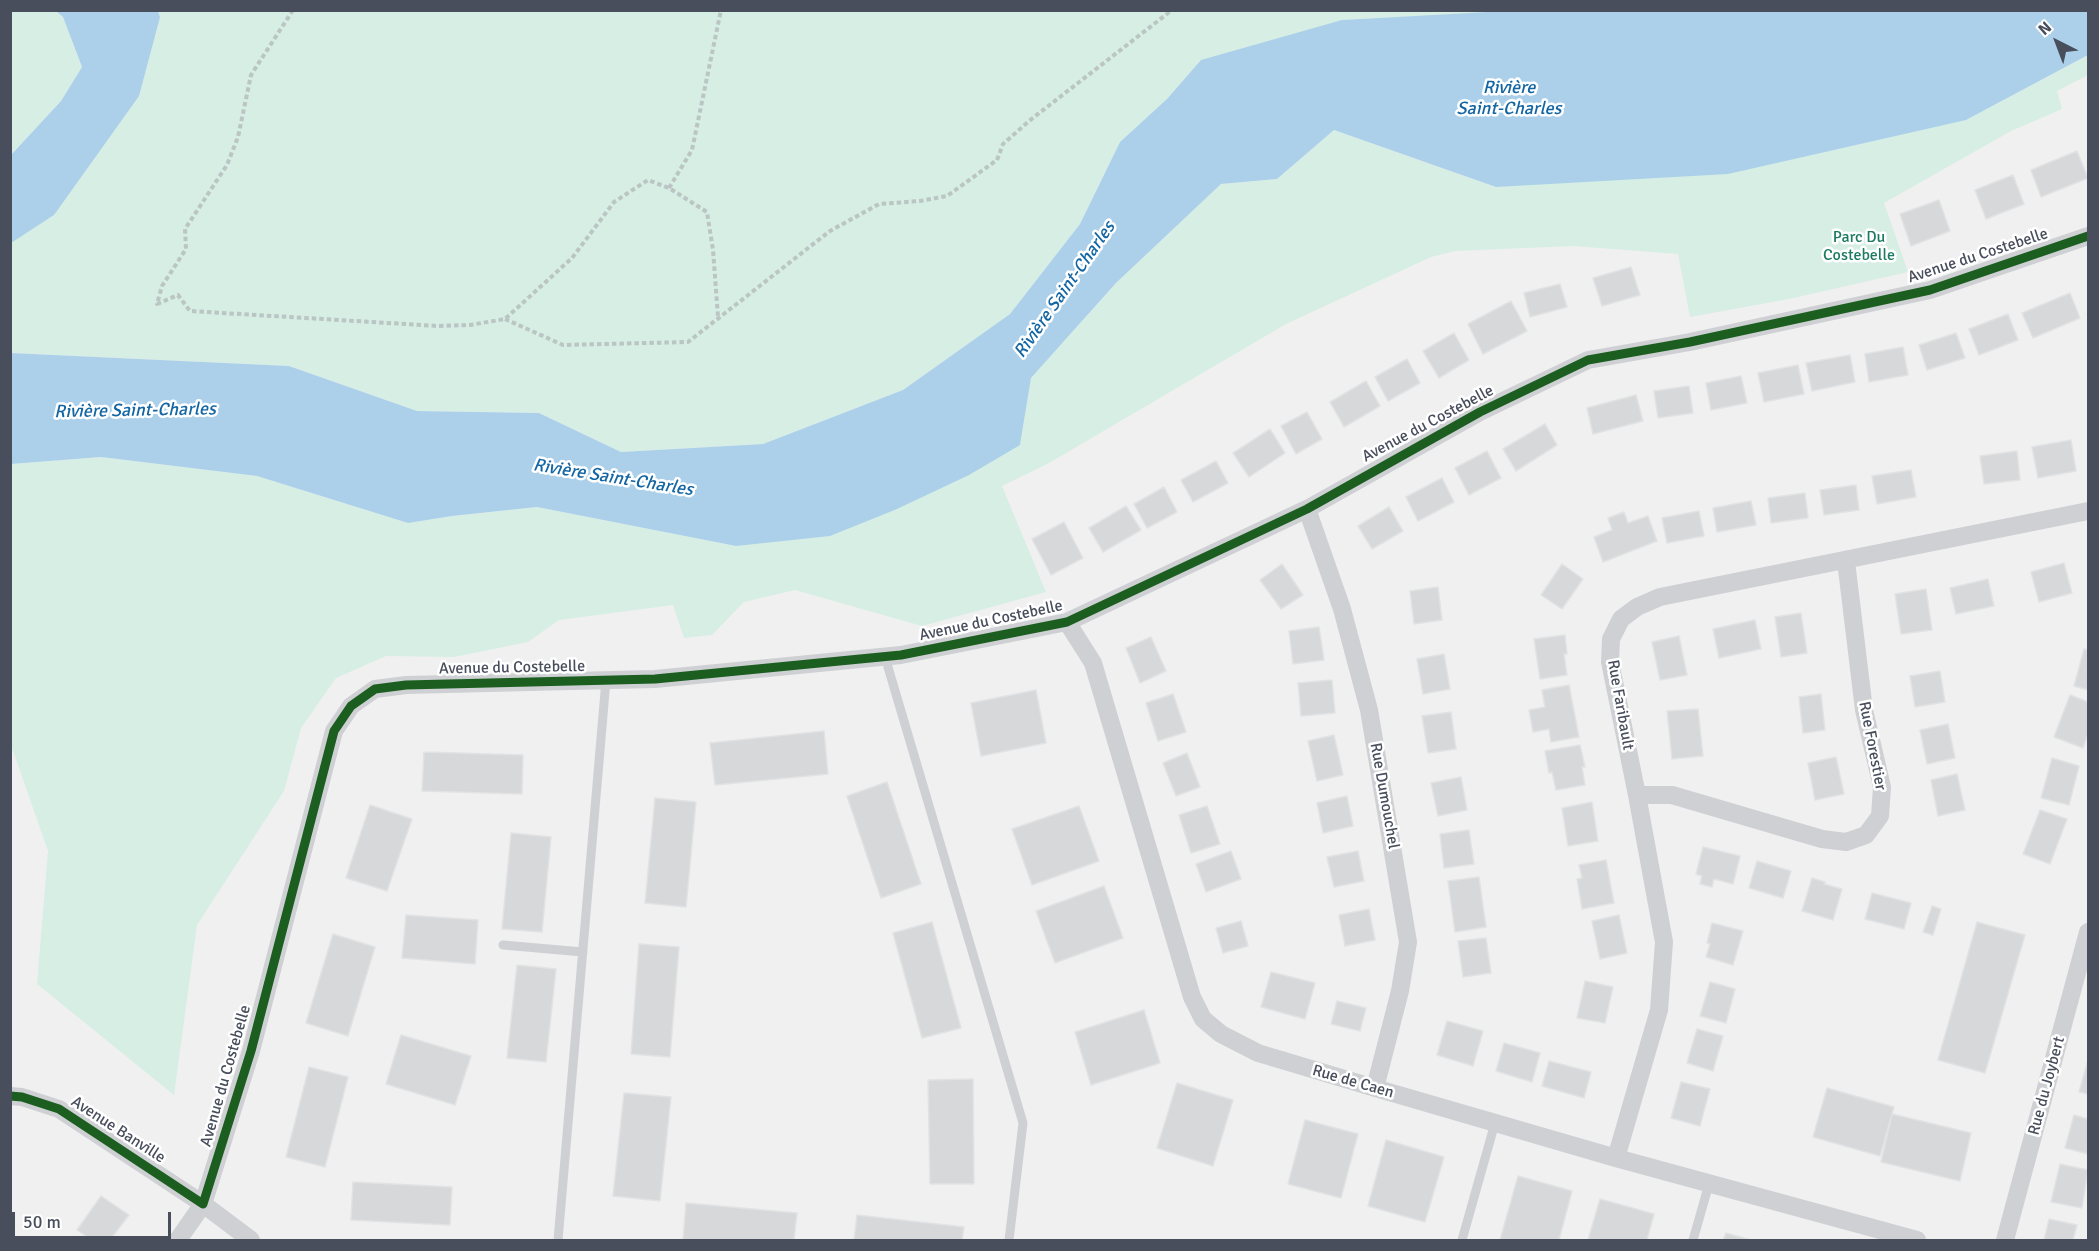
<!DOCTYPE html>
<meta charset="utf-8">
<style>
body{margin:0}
#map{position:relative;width:2099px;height:1251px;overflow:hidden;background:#f0f0f0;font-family:Signika,sans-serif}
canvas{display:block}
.frame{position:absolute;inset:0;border:12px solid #484e5c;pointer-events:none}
.north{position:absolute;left:2027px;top:12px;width:60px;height:60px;-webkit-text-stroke:4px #fff;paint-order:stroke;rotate:318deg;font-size:16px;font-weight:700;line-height:24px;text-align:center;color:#484e5c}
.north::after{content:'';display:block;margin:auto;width:21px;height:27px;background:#484e5c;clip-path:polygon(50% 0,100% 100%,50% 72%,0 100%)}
.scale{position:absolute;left:12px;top:1212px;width:159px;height:27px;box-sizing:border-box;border:3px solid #484e5c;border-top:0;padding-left:8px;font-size:18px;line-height:21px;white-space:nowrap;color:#484e5c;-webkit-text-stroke:4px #fff;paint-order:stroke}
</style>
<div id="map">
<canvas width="2099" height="1251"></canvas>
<div class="frame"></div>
<div class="north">N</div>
<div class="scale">50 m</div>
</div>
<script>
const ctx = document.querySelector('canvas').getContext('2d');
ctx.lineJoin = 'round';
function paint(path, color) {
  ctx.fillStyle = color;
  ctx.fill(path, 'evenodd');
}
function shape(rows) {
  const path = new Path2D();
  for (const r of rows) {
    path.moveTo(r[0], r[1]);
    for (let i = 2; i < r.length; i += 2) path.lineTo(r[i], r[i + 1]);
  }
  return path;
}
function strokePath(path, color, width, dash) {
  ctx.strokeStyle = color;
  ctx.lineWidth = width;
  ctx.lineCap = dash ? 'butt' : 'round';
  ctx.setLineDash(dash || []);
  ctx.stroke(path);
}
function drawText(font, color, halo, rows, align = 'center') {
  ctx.font = font + ' Signika,sans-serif';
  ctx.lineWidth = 5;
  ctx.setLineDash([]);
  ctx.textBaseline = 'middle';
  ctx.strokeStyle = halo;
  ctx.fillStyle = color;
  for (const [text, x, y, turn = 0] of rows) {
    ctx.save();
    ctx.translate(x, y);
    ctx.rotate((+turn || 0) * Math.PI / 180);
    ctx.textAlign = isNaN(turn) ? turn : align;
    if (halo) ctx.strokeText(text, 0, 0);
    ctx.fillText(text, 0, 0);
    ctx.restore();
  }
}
paint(shape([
 [11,11,56,11,63,17,82,67,61,101,11,155],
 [158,11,1524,11,1342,20,1168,98,1120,142,1080,224,1010,314,903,390,763,444,621,452,539,413,417,411,289,366,11,353,10,243,54,215,160,17],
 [2088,55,2088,75,2057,91,2062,109,2011,131,1884,203,1908,272,1789,299,1690,317,1678,254,1573,246,1455,251,1431,257,1286,324,1049,463,1002,486,1046,592,922,626,795,590,744,602,712,635,684,638,673,605,559,620,528,642,454,657,386,656,336,678,301,728,284,791,197,925,174,1095,37,984,48,851,11,745,10,464,101,457,257,476,408,523,452,516,537,507,736,546,1020,445,1031,378,1116,283,1221,184,1277,179,1334,130,1496,187,1966,120]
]), '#d6eee4');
paint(shape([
 [1524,10,2088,11,2088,55,1966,120,1728,174,1496,187,1334,130,1277,179,1221,184,1116,283,1031,378,1020,445,969,475,897,509,830,536,736,546,537,507,452,516,408,523,257,476,101,457,11,464,11,353,289,366,417,411,539,413,621,452,763,444,903,390,1010,314,1080,224,1120,142,1168,98,1201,60,1342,20],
 [56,11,158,11,160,17,139,96,54,215,11,243,11,155,61,101,82,67,63,17]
]), '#acd0ea');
const building = shape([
 [2077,151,2088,178,2041,197,2031,170,2077,151],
 [2013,175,2024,204,1986,219,1975,190,2013,175],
 [1939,200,1950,231,1911,246,1900,214,1939,200],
 [1631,267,1640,295,1602,306,1593,278,1631,267],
 [1560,284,1567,307,1530,317,1524,293,1560,284],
 [2070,293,2080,318,2033,338,2022,313,2070,293],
 [1511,301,1527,331,1483,354,1468,324,1511,301],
 [2008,314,2018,340,1979,355,1969,329,2008,314],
 [1454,333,1469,360,1439,378,1423,351,1454,333],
 [1956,333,1965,358,1927,370,1919,345,1956,333],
 [1903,347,1908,375,1869,382,1865,354,1903,347],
 [1850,355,1855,382,1812,391,1806,363,1850,355],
 [1407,359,1420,383,1388,401,1375,377,1407,359],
 [1798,365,1804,394,1764,402,1758,373,1798,365],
 [1741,376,1747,403,1711,410,1706,383,1741,376],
 [1366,381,1380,406,1344,427,1330,402,1366,381],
 [1689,386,1693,413,1658,418,1654,391,1689,386],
 [1636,395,1643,421,1593,434,1587,408,1636,395],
 [1307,412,1322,439,1296,454,1281,426,1307,412],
 [1545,424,1557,445,1516,471,1503,449,1545,424],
 [1270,429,1285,453,1249,477,1233,453,1270,429],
 [2071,440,2076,471,2038,478,2032,447,2071,440],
 [1487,451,1501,478,1469,495,1455,468,1487,451],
 [2017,451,2020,480,1984,484,1980,456,2017,451],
 [1216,461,1228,483,1193,502,1181,480,1216,461],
 [1911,470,1916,497,1877,504,1872,476,1911,470],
 [1442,478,1454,502,1418,521,1406,497,1442,478],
 [1856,485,1859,510,1824,515,1820,490,1856,485],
 [1164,487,1177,512,1147,528,1134,504,1164,487],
 [1805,493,1808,518,1771,523,1768,498,1805,493],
 [1751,501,1756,525,1717,532,1713,508,1751,501],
 [1126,506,1141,530,1103,552,1089,528,1126,506],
 [1389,507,1403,531,1372,549,1358,526,1389,507],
 [1699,511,1704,536,1667,543,1662,518,1699,511],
 [1624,512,1628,523,1648,516,1657,541,1603,562,1594,537,1612,530,1608,518,1624,512],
 [1064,522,1083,558,1051,575,1032,539,1064,522],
 [2064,563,2072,593,2039,602,2031,572,2064,563],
 [1282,564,1303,595,1281,609,1260,580,1282,564],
 [1562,564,1583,579,1562,609,1541,595,1562,564],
 [1988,579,1994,606,1956,614,1950,588,1988,579],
 [1438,587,1442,620,1414,624,1410,591,1438,587],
 [1926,589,1932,630,1901,634,1895,594,1926,589],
 [1801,613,1807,653,1781,657,1775,617,1801,613],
 [1755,620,1761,649,1719,658,1713,629,1755,620],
 [1319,627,1324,660,1293,664,1289,631,1319,627],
 [1565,635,1567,654,1564,654,1567,675,1540,679,1534,639,1565,635],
 [1679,636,1687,675,1660,680,1652,642,1679,636],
 [1151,637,1166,671,1140,683,1126,648,1151,637],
 [2084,649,2088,650,2088,690,2074,686,2084,649],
 [1444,654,1450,689,1423,694,1417,659,1444,654],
 [1940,671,1945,702,1915,707,1910,676,1940,671],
 [1332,680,1335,713,1301,716,1298,683,1332,680],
 [1569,685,1579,737,1551,742,1549,729,1533,732,1529,710,1545,707,1542,690,1569,685],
 [1036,690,1046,743,981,756,971,703,1036,690],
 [1173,694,1186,732,1158,741,1146,703,1173,694],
 [1821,694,1825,730,1803,733,1799,697,1821,694],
 [2070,695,2088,702,2088,734,2083,748,2054,737,2070,695],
 [1698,709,1703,756,1672,759,1667,711,1698,709],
 [1451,712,1456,749,1428,753,1422,716,1451,712],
 [1948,724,1955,758,1927,764,1920,730,1948,724],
 [824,731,828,774,715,785,710,743,824,731],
 [1334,735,1343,775,1317,781,1308,741,1334,735],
 [1580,745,1585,767,1582,767,1585,785,1556,790,1552,772,1549,773,1545,751,1580,745],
 [424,752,523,755,522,794,422,791,424,752],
 [1187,753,1200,787,1176,796,1163,763,1187,753],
 [1836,757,1844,794,1815,800,1808,763,1836,757],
 [2052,758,2079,766,2069,805,2041,798,2052,758],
 [1957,774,1965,810,1938,816,1931,780,1957,774],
 [1461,777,1467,810,1438,816,1431,783,1461,777],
 [887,782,921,884,881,898,847,796,887,782],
 [1347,796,1353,826,1323,833,1317,803,1347,796],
 [655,798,696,802,686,907,645,903,655,798],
 [1592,802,1598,841,1568,846,1562,808,1592,802],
 [370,805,412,819,387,891,346,878,370,805],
 [1079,806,1099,861,1032,885,1012,829,1079,806],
 [1207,806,1220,844,1191,853,1179,815,1207,806],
 [2040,810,2067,819,2050,864,2023,854,2040,810],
 [1469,830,1474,864,1444,868,1440,834,1469,830],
 [511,833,551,837,542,932,502,929,511,833],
 [1703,847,1740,856,1733,884,1714,879,1712,887,1700,884,1702,876,1696,874,1703,847],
 [1231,851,1241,879,1206,892,1196,864,1231,851],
 [1358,851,1364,881,1334,887,1327,857,1358,851],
 [1606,860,1614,903,1582,909,1577,879,1582,878,1579,865,1606,860],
 [1757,861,1791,871,1783,898,1749,888,1757,861],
 [1479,877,1486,927,1455,932,1448,881,1479,877],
 [1812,878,1825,882,1824,884,1842,889,1833,920,1802,911,1812,878],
 [1104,886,1123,938,1055,963,1036,911,1104,886],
 [1872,893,1911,903,1904,929,1865,919,1872,893],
 [1932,906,1941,909,1933,935,1923,932,1932,906],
 [1369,909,1375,940,1345,946,1339,915,1369,909],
 [406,915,478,920,475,964,402,958,406,915],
 [1619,915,1627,953,1600,959,1592,921,1619,915],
 [1241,921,1248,946,1223,953,1216,928,1241,921],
 [932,922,961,1028,922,1038,893,933,932,922],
 [1977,922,2025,935,1985,1073,1938,1060,1977,922],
 [1712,923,1743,931,1733,965,1706,957,1710,944,1707,943,1712,923],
 [333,934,375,947,348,1036,306,1023,333,934],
 [1486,938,1491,973,1463,977,1458,941,1486,938],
 [639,944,679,947,670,1057,631,1054,639,944],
 [517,965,556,969,546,1062,507,1058,517,965],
 [1271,972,1315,983,1305,1019,1261,1007,1271,972],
 [1585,981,1613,987,1605,1023,1577,1018,1585,981],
 [1710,982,1735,989,1726,1023,1700,1016,1710,982],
 [1337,1001,1366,1008,1360,1031,1331,1024,1337,1001],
 [1144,1010,1160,1063,1091,1085,1075,1032,1144,1010],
 [1447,1021,1483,1031,1473,1066,1437,1055,1447,1021],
 [1697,1029,1723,1036,1713,1071,1687,1063,1697,1029],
 [401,1035,471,1056,455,1105,386,1084,401,1035],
 [1504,1043,1540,1053,1532,1082,1496,1071,1504,1043],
 [2088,1060,2088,1094,2079,1092,2088,1060],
 [1549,1061,1591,1072,1584,1098,1542,1086,1549,1061],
 [309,1067,348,1077,325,1167,286,1157,309,1067],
 [973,1079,974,1184,930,1184,928,1080,973,1079],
 [1681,1082,1710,1089,1700,1126,1671,1118,1681,1082],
 [1177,1083,1233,1100,1213,1166,1157,1148,1177,1083],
 [1827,1088,1894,1107,1880,1156,1813,1137,1827,1088],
 [624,1093,671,1097,660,1201,613,1196,624,1093],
 [1892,1114,1971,1133,1960,1181,1881,1162,1892,1114],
 [2074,1115,2088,1119,2088,1154,2065,1148,2074,1115],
 [1305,1120,1358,1134,1341,1198,1288,1184,1305,1120],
 [1386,1140,1444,1157,1425,1222,1368,1206,1386,1140],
 [2060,1164,2088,1170,2082,1208,2051,1202,2060,1164],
 [1518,1176,1572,1191,1559,1240,1500,1240,1518,1176],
 [353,1182,452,1187,450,1225,351,1220,353,1182],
 [101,1196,129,1215,110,1240,92,1240,77,1230,101,1196],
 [1600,1199,1654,1214,1647,1240,1588,1240,1600,1199],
 [686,1203,797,1213,794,1240,683,1240,686,1203],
 [857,1215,964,1227,962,1240,854,1240,857,1215],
 [2049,1219,2077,1225,2073,1240,2044,1240,2049,1219],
 [1726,1233,1751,1240,1723,1240,1726,1233]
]);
paint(building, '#d7d8da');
strokePath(building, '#e1e2e3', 1.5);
strokePath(shape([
 [293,10,251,75,238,137,227,165,185,229,186,249,162,286,157,304,178,295,190,311,438,326,470,325,505,319,572,258,614,202,648,180,669,188,707,212,713,250,718,317],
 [669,188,692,150,721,10],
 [505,319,563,345,688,342,830,231,879,204,920,201,947,196,997,160,1003,144,1029,121,1172,10]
]), '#bac5c4', 4, [4.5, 3]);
strokePath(shape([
 [885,657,1023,1123,1009,1240],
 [503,945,583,952],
 [558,1240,606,680],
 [1462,1240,1495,1123],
 [1693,1240,1709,1184]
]), '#ced0d3', 9);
strokePath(shape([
 [1307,509,1342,609,1369,710,1408,942,1400,991,1375,1088],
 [1067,622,1093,663,1192,997,1203,1019,1221,1034,1258,1053,1375,1088,1616,1158,1917,1240],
 [1637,795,1672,795,1822,839,1846,842,1866,835,1880,816,1882,787,1864,710,1846,561],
 [10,1096,22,1097,59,1109,203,1204,251,1240],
 [1616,1158,1659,1010,1664,942,1637,795,1610,662,1611,639,1621,619,1637,607,1660,597,2088,511],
 [178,1240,203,1204,251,1051,334,731,351,706,375,689,406,685,655,679,901,655,1067,622,1307,509,1480,412,1588,360,1690,342,1930,290,2088,236],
 [2005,1240,2088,932]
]), '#ced0d3', 18);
strokePath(shape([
 [10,1096,22,1097,59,1109,203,1204,251,1051,334,731,351,706,375,689,406,685,655,679,901,655,1067,622,1307,509,1480,412,1588,360,1690,342,1930,290,2088,236]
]), '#1b5e20', 9);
drawText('16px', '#1b7a5f', '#fff', [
 ["Parc Du",1859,238],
 ["Costebelle",1859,256]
]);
drawText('16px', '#484e5c', '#fff', [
 ["Avenue du Costebelle",1978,256,-18],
 ["Avenue du Costebelle",1428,424,-28],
 ["Avenue du Costebelle",991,621,-12],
 ["Avenue du Costebelle",512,668,-1],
 ["Rue Faribault",1620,705,80],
 ["Rue Forestier",1872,746,79],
 ["Rue Dumouchel",1384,796,80],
 ["Avenue du Costebelle",226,1076,-74],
 ["Rue de Caen",1353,1082,16],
 ["Rue du Joybert",2047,1086,-75],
 ["Avenue Banville",118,1130,33]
]);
drawText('italic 18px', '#1366a3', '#fff', [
 ["Rivière",1509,88],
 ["Saint-Charles",1509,109],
 ["Rivière Saint-Charles",1065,290,-55],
 ["Rivière Saint-Charles",135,411,-1],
 ["Rivière Saint-Charles",613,478,9]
]);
</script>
